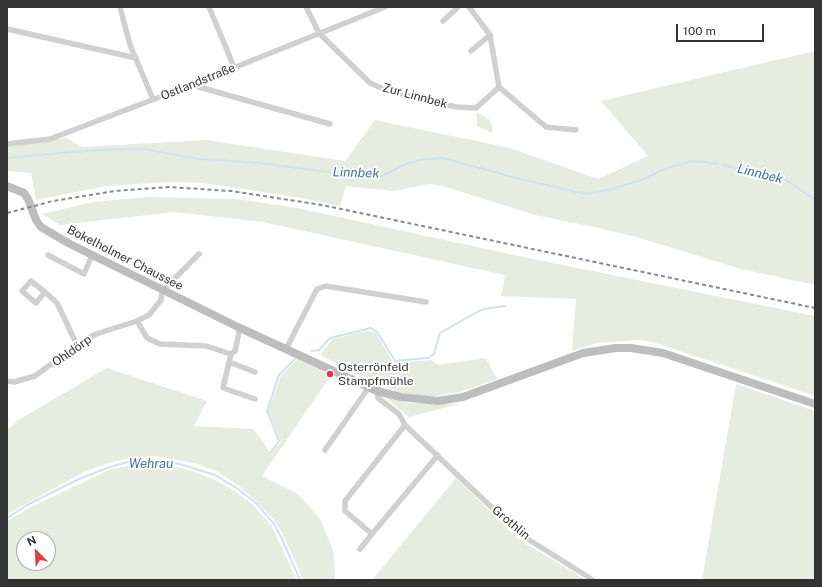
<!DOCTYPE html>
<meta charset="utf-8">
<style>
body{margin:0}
#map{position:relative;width:822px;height:587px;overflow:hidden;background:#fff;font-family:"Public Sans",sans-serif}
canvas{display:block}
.frame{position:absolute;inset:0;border:8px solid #333;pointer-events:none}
.north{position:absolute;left:16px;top:531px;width:40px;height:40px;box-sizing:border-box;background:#fff;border:1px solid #adadad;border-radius:50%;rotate:336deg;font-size:11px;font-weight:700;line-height:16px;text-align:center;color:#333}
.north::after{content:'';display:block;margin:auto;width:14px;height:18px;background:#e63946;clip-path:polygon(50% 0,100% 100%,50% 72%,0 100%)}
.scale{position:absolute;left:676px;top:24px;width:88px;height:18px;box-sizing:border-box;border:2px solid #333;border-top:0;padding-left:5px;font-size:12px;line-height:14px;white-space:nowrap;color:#333;-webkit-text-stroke:3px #fff;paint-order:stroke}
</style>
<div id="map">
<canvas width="822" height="587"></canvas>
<div class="frame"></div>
<div class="north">N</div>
<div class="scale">100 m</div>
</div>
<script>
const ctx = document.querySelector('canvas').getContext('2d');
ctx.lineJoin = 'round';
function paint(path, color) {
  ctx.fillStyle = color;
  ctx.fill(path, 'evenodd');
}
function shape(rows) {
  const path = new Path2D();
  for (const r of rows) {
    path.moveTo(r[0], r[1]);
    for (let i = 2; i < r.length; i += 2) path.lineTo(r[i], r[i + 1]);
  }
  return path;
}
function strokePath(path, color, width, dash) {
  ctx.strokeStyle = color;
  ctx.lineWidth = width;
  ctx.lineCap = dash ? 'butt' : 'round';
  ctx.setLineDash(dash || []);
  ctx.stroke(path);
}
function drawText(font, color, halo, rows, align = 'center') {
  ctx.font = font + ' "Public Sans",sans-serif';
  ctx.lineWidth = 4;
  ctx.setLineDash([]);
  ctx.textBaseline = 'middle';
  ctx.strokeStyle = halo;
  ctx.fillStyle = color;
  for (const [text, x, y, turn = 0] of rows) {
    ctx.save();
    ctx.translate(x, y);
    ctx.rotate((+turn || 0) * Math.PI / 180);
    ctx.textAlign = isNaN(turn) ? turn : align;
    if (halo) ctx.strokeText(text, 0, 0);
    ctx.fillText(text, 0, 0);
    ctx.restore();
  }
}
paint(shape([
 [815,51,815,285,741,269,633,236,589,226,535,215,446,187,430,184,394,191,346,186,340,206,302,198,203,183,168,182,107,186,36,200,31,173,7,171,7,147,66,138,82,147,206,140,345,161,375,120,510,148,598,179,648,156,601,101],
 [477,112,490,120,492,125,492,133,477,126],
 [148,197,238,199,297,208,514,255,815,316,815,396,653,342,638,340,597,343,572,351,576,299,501,296,505,275,263,222,174,212,60,225,42,214,93,202],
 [366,331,376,333,393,362,396,363,431,360,437,365,486,358,497,379,460,392,436,396,423,396,398,392,384,387,320,355,332,339],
 [298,359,331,375,262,476,298,494,320,519,334,552,335,580,303,580,284,536,274,520,257,502,239,486,218,472,198,464,178,460,155,456,130,458,105,464,84,472,7,514,7,430,20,419,107,368,207,401,194,426,253,429,271,453,281,442,268,411,281,376],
 [736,384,815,411,815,580,702,580],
 [388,397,407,403,459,404,409,417,387,399],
 [154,464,178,467,198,473,215,480,235,491,254,506,271,525,297,580,7,580,7,522,9,520,31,507,109,470,130,465],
 [24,539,48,539,48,563,24,563],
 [456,478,518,539,586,580,372,580]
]), '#e6ecdf');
strokePath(shape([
 [7,158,96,150,144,149,199,159,260,163,342,174,382,176,405,164,425,159,443,158,520,179,586,194,612,189,641,180,667,168,693,161,718,164],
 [723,165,786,180,815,200],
 [312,351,319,350,330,338,371,328,377,332,381,338,395,361,428,358,434,354,440,333,477,312,484,309,505,306],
 [271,452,279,441,267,411,279,375,295,359],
 [7,518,27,505,79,479,107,468,131,461,176,463,215,475,238,489,257,504,274,524,282,539,300,580]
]), '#cfe2ee', 2);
strokePath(shape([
 [120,7,130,45,153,99],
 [209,7,234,67],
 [306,7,319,33,370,83,386,90,456,107,476,108,499,87,546,127,576,130],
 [469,7,490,35],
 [443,21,458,7],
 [7,29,136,58],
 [471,51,490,35,499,87],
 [192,85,330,124],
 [7,144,50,139,191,85,385,7],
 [48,255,84,274,92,255],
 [45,292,36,303,22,291,31,281,45,292,57,303,77,345],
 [137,321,147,338,160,344,206,346,231,354],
 [240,328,235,351,231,354,223,388,255,399],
 [286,349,317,289,326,286,426,302],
 [229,362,255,372],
 [7,381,14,382,35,376,77,345,96,334,137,321,149,315,161,300,162,291,199,254],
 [377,391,378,398,399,414,405,425,506,521,523,536,593,580],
 [405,425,345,501,345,511,372,534,438,455],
 [325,450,369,387],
 [360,549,372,534]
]), '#d0d0d0', 5.5);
strokePath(shape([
 [7,186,24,193,28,199,36,220,41,227,68,243,240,328,377,391,401,397,438,401,463,397,583,353,616,348,631,348,663,353,815,404]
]), '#bdbdbd', 8);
strokePath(shape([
 [7,213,53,201,115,191,169,187,231,191,322,205,815,308]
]), '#888', 2, [4, 3]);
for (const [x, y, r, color] of [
 [330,374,4,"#e63946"]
]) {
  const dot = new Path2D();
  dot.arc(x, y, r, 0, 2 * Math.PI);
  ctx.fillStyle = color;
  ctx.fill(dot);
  strokePath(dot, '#fff', 1.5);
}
drawText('12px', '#333', '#fff', [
 ["Ostlandstraße",198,82,-22],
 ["Zur Linnbek",415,96,15],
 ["Bokelholmer Chaussee",125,258,27],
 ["Ohldörp",72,351,-35],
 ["Grothlin",511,523,40]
]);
drawText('12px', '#333', '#fff', [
 ["Osterrönfeld",338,367],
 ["Stampfmühle",338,381]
], 'left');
drawText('italic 13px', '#3f7597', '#fff', [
 ["Linnbek",356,173,2],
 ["Linnbek",760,174,14],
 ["Wehrau",151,464]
]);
</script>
